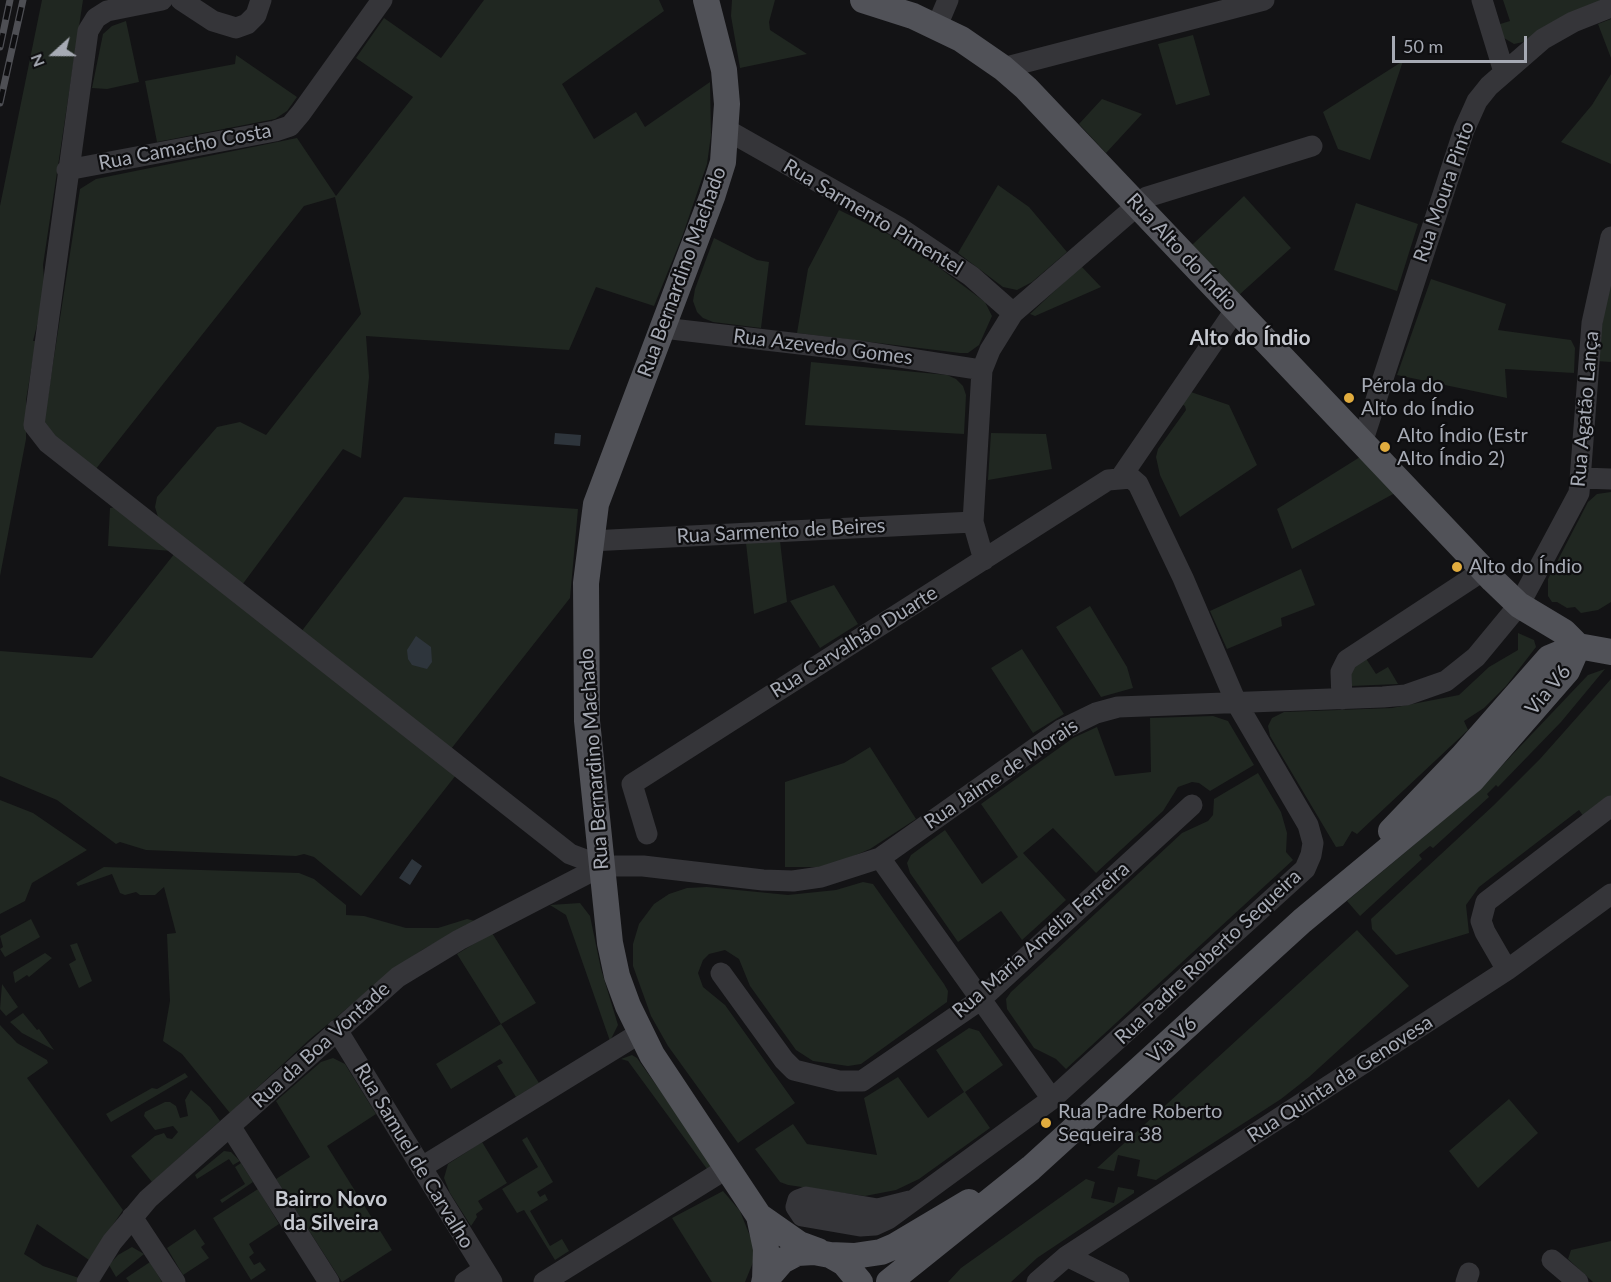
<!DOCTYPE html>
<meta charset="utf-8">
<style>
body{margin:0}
#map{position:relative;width:1611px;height:1282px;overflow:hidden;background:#131315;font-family:Lato,sans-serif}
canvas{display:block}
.north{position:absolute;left:24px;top:24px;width:60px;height:60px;-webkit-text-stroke:4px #0e0e10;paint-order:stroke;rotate:249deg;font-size:16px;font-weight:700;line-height:24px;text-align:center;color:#a6aab4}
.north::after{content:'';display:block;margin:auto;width:21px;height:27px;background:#a6aab4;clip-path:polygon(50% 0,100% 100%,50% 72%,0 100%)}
.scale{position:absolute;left:1392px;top:36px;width:135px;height:27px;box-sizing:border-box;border:3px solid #a6aab4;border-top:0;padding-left:8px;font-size:18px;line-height:21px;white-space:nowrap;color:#a6aab4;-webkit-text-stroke:4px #0e0e10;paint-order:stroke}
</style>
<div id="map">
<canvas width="1611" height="1282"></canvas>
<div class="north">N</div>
<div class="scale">50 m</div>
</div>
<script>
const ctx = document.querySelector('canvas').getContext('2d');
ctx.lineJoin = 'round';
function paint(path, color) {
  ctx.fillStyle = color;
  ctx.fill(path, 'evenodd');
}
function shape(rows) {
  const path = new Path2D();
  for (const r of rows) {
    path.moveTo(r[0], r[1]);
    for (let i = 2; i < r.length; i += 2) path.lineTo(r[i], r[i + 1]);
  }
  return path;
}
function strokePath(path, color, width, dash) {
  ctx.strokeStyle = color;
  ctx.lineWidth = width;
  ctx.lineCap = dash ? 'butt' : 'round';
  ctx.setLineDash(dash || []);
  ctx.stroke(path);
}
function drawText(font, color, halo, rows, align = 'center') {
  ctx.font = font + ' Lato,sans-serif';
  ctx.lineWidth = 4.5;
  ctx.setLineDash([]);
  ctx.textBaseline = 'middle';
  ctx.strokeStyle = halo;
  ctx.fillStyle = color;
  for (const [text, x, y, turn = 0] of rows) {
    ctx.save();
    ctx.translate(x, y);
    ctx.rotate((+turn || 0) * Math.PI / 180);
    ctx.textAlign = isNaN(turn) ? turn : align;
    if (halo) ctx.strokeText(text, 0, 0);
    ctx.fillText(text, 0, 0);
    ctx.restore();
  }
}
paint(shape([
 [42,0,83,0,43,265,45,294,33,341,36,341,26,400,26,439,0,576,0,206],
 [484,0,659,0,664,11,562,84,594,139,636,112,645,127,710,82,711,135,707,164,682,237,654,306,596,287,569,350,366,336,369,377,361,458,343,449,242,585,158,517,155,507,157,497,217,427,240,422,266,435,361,314,335,197,304,206,95,470,43,428,80,189,96,179,297,138,336,196,413,97,356,58,384,18,441,58],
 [732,0,775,0,769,22,770,30,807,54,740,68,731,16],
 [1503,0,1601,0,1528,41,1514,44,1504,38,1497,25,1510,21],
 [1611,19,1611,58,1598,24],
 [126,21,139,82,107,89,92,88,103,34,112,26],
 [1193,35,1210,95,1176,105,1158,44],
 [236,55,297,97,287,111,275,119,157,142,145,81,235,64],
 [1403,61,1370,160,1338,149,1323,112],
 [1611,74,1611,164,1561,142,1592,105],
 [1102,99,1142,114,1106,153,1079,124],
 [998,185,1029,207,1067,252,1032,282,1017,290,1003,287,958,253],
 [1244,196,1291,248,1239,295,1192,245],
 [1356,203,1418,224,1397,291,1334,270],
 [839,210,890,235,937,266,985,302,992,316,979,345,968,353,960,353,797,333,808,269],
 [714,238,757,260,769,262,761,328,713,322,703,318,697,312,693,301,695,289],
 [1081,266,1101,287,1035,316,1030,314],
 [1611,271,1611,362,1596,361],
 [1431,279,1506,304,1498,330,1571,340,1575,348,1574,373,1505,369,1507,398,1397,375],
 [811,362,947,375,956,379,963,386,966,395,964,434,805,425],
 [1185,390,1229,405,1257,465,1180,517,1160,475,1156,457,1158,449,1186,410,1185,406,1177,401],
 [991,433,1046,434,1052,469,988,480],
 [1360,457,1395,493,1292,549,1277,509],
 [1611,492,1611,602,1598,610,1581,613,1575,607,1567,608,1557,602,1552,602,1548,596,1548,579,1588,502,1597,494],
 [404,497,578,509,570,598,451,749,301,632],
 [117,507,172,551,108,546,110,508],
 [780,541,787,602,754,614,746,543],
 [175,553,456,775,361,896,314,857,304,854,296,856,146,850,120,842,116,844,57,800,0,776,0,651,92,658],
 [1301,569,1315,605,1281,618,1282,626,1227,649,1210,611],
 [834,585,858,624,820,648,790,601],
 [1090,606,1127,667,1133,688,1101,697,1056,627],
 [1518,633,1534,640,1536,647,1506,686,1484,708,1464,721,1468,730,1357,834,1352,831,1343,846,1336,847,1270,736,1268,726,1272,718,1284,712,1392,708,1459,695,1489,667,1518,650],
 [1022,649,1064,714,1033,733,991,668],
 [1365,657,1376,674,1388,667,1398,684,1351,686,1350,669],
 [1605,669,1561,722,1498,787,1496,785,1487,794,1489,797,1433,848,1430,846,1419,855,1422,859,1360,916,1347,901,1475,794,1588,675],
 [1611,679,1611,797,1584,817,1579,810,1479,887,1466,905,1469,933,1396,955,1372,929,1371,919,1494,805,1540,759],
 [1213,716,1228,721,1254,765,1210,791,1199,783,1192,782,1178,787,1163,811,1096,873,1053,828,1023,853,1066,900,1022,940,1001,911,958,942,910,873,907,863,911,855,945,830,982,884,1018,857,981,804,1073,738,1097,727,1115,776,1151,772,1150,718],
 [870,747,916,819,870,849,844,860,821,867,785,867,785,782,844,763],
 [1258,773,1281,812,1287,833,1286,852,1293,860,1066,1069,1056,1059,1034,1048,1007,1009,1006,999,1011,992,1182,833,1208,821,1213,815,1214,799],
 [0,800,33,813,87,850,32,883,25,901,0,914],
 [104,867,299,873,314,879,346,905,346,915,364,916,406,928,438,928,467,919,475,921,422,950,392,971,310,1039,230,1113,182,1054,163,1041,170,1001,167,934,176,933,164,887,155,895,140,895,136,892,125,895,120,893,112,874,78,886,76,883],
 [863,882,873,884,944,984,948,991,947,1002,861,1064,848,1066,813,1061,796,1050,750,986,739,959,725,950,709,954,703,960,698,973,703,987,725,1005,795,1103,738,1143,668,1046,651,1016,633,966,633,944,639,924,654,904,669,894,687,888,707,887,788,895,836,890],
 [580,903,590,916,601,969,618,1025,610,1041,566,915,550,905],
 [31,919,40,937,5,957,0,949,3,947,0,936],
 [1357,930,1409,986,1309,1077,1281,1099,1156,1180,1137,1176,1140,1160,1118,1155,1114,1171,1097,1168],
 [492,933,536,1003,501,1024,539,1083,516,1097,497,1066,503,1063,500,1059,451,1089,436,1064,501,1024,457,954],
 [77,943,92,981,79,988,69,964,76,960,70,945],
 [45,953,52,958,29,977,27,975,15,983,13,972],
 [2,984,18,1007,6,1016,0,1009],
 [23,1013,37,1030,39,1029,54,1050,22,1033,10,1022],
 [0,1025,17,1043,47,1060,48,1063,27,1078,123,1210,89,1260,37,1224,24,1254,43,1266,79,1278,76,1282,0,1282],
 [969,1028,979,1031,1003,1065,965,1092,990,1128,919,1179,896,1190,865,1196,788,1185,780,1182,755,1149,793,1124,807,1144,877,1155,864,1098,898,1077,928,1118,964,1092,936,1050],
 [632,1055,637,1058,713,1165,707,1169,628,1061,621,1059],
 [333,1058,345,1064,376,1114,327,1146,392,1250,342,1282,276,1179,310,1157,276,1101,321,1062],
 [185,1073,188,1077,111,1122,106,1114,152,1088,157,1089],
 [191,1090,210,1107,220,1121,152,1182,131,1156,155,1136,164,1133,167,1138,172,1139,178,1132,173,1126,155,1130,144,1116,145,1112,165,1102,170,1102,176,1106,180,1118,188,1116,185,1100],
 [1509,1099,1538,1133,1478,1188,1449,1151],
 [527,1137,553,1182,537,1192,540,1197,545,1194,548,1200,530,1211,550,1246,562,1239,569,1251,555,1260,524,1210,517,1213,502,1189,538,1167,522,1140],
 [482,1142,507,1183,478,1201,483,1209,476,1214,477,1217,471,1226,450,1193,444,1178,448,1164],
 [224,1151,231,1152,240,1161,233,1165,229,1159,197,1179,195,1175],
 [241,1163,253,1182,222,1203,220,1200,245,1184,235,1167],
 [1086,1179,1095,1182,1091,1198,1114,1203,1118,1187,1134,1190,1134,1193,1037,1258,1011,1282,948,1282,961,1268],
 [258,1189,279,1224,249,1244,254,1253,249,1257,254,1265,260,1262,266,1270,251,1280,213,1218],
 [723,1191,740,1211,754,1246,754,1260,745,1282,712,1282,672,1218],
 [195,1229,205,1244,201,1247,209,1258,183,1275,167,1248],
 [1611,1241,1611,1282,1593,1282,1568,1259,1571,1250],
 [132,1247,144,1254,116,1277,109,1265,118,1255],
 [150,1262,162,1282,129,1282,126,1278]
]), '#202721');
paint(shape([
 [555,433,581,435,580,446,554,444],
 [416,636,431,647,432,662,427,669,412,665,408,659,407,650],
 [412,859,422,866,410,885,399,878]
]), '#2e353c');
strokePath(shape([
 [162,0,107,11,96,18,88,31,34,425,48,443,570,854,602,866,643,866,763,880,793,881,821,877,880,858,1061,730,1096,713,1118,707,1383,697,1406,695,1446,681,1476,657,1519,605,1579,493,1592,323,1611,237],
 [181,0,213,21,236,28,247,24,256,15,261,0],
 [1482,0,1504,72],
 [937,26,948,0],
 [1003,68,1264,0],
 [727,130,900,228,971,276,1013,313],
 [67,170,275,131,290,126,301,113,382,0],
 [663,328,860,351,982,370],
 [1362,443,1464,130,1477,101,1489,86,1543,39,1573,22,1611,7],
 [1121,477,1236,309],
 [1582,478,1611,479],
 [590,541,973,522],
 [984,560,973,522,982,370,990,350,1013,313,1147,197,1312,146],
 [1342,699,1341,672,1347,660,1484,570],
 [647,834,632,784,1108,480,1131,478,1138,484,1183,578,1236,702,1308,825,1313,843,1311,855,1305,869,1052,1099,888,1219,875,1225,860,1226,802,1216,796,1207,798,1200,806,1197,878,1209,910,1201],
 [880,858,1052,1099],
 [1507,970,1485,932,1481,921,1486,902,1611,806],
 [721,973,784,1060,794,1070,839,1081,862,1081,980,1000,1192,805],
 [337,1030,492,1282],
 [230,1126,329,1282],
 [422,1167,640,1033],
 [132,1217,175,1282],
 [1067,1256,1119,1282],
 [1552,1260,1578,1282],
 [87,1282,112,1242,148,1199,398,977,459,940,602,866],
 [465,1282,483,1270],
 [544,1282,729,1167],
 [1037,1282,1067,1256,1507,970,1611,894],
 [1466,1282,1469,1273]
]), '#353539', 21);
strokePath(shape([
 [706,0,724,70,727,104,723,162,712,197,596,504,586,583,587,721,610,943,617,976,628,1006,652,1055,759,1216,766,1249,765,1280],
 [863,0,913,16,961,39,1003,68,1026,88,1493,580,1519,605,1564,632,1578,646],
 [1391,831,1462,757,1549,658,1578,646,1611,652],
 [759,1216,799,1244,818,1251],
 [830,1255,854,1256,881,1252,895,1246,969,1202],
 [764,1282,782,1261,797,1253,814,1252,830,1255,844,1263,860,1282],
 [889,1282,1031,1168,1302,921,1472,780,1567,671,1578,646]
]), '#515258', 26);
const rail = shape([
 [0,47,10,0],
 [0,103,23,0]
]);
strokePath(rail, '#4e4f54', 7);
strokePath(rail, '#0e0e10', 4.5, [14]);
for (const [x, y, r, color] of [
 [1349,398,6,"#e1ac3e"],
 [1385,447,6,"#e1ac3e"],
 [1457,567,6,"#e1ac3e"],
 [1046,1123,6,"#e1ac3e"]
]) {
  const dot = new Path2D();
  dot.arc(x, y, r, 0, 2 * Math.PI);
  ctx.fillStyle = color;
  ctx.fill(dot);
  strokePath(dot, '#0e0e10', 2);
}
drawText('20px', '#a6aab4', '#0e0e10', [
 ["Rua Camacho Costa",185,147,-11],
 ["Rua Moura Pinto",1444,192,-71],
 ["Rua Sarmento Pimentel",873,217,31],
 ["Rua Alto do Índio",1182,252,47],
 ["Rua Bernardino Machado",682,272,-70],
 ["Rua Azevedo Gomes",823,347,7],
 ["Rua Agatão Lança",1585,409,-85],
 ["Rua Sarmento de Beires",781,531,-3],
 ["Rua Carvalhão Duarte",854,642,-32],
 ["Via V6",1548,690,-50],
 ["Rua Bernardino Machado",594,759,-94],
 ["Rua Jaime de Morais",1001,774,-34],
 ["Rua Maria Amélia Ferreira",1041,940,-41],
 ["Rua Padre Roberto Sequeira",1208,957,-43],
 ["Via V6",1172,1040,-42],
 ["Rua da Boa Vontade",321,1045,-42],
 ["Rua Quinta da Genovesa",1340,1079,-33],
 ["Rua Samuel de Carvalho",414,1156,59]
]);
drawText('20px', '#a6aab4', '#0e0e10', [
 ["Pérola do",1361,386],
 ["Alto do Índio",1361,409],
 ["Alto Índio (Estr",1397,436],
 ["Alto Índio 2)",1397,459],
 ["Alto do Índio",1469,567],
 ["Rua Padre Roberto",1058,1112],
 ["Sequeira 38",1058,1135]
], 'left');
drawText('bold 21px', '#c6c9d0', '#0e0e10', [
 ["Alto do Índio",1250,338],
 ["Bairro Novo",331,1199],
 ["da Silveira",331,1223]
]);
</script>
